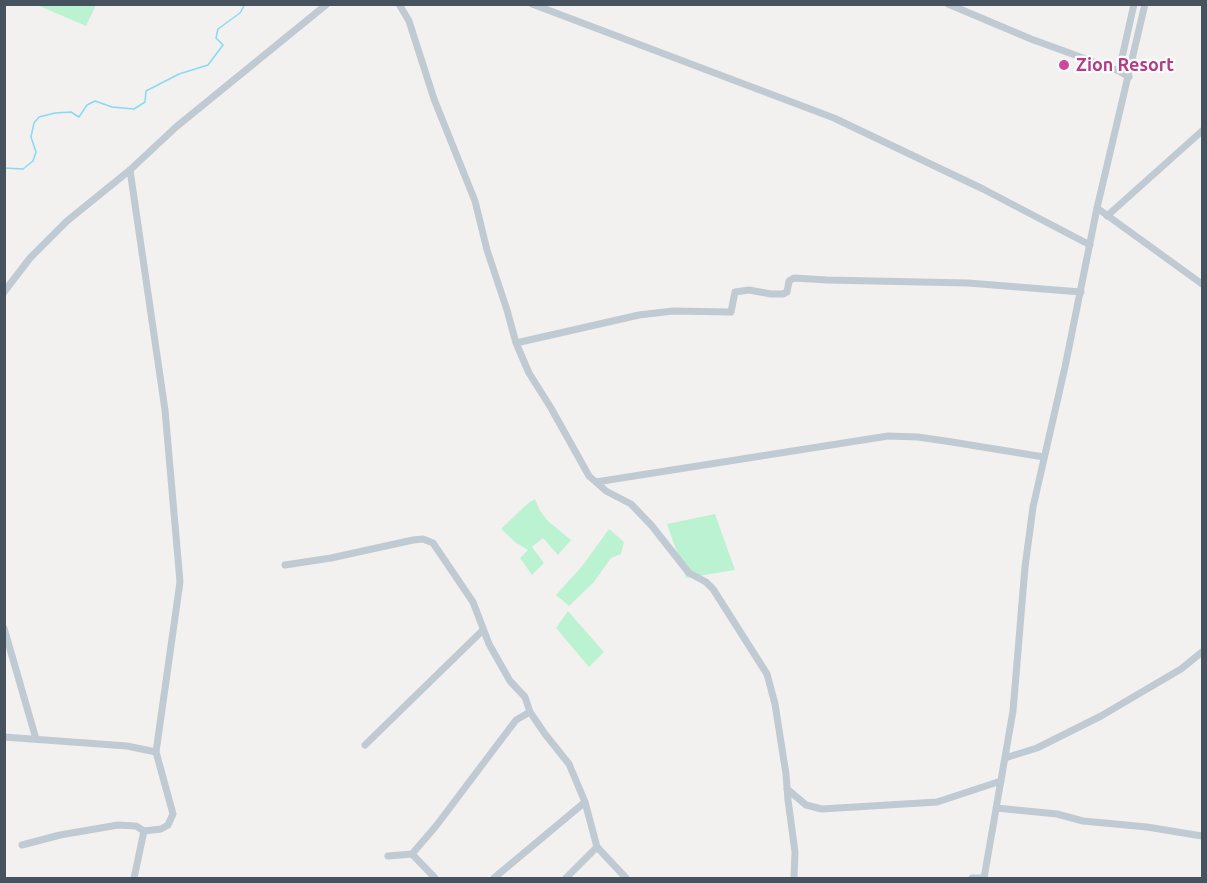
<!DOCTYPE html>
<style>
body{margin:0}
#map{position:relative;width:1207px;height:883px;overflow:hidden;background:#f3f0f0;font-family:Ubuntu,sans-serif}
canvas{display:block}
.frame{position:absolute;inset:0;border:6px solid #46535f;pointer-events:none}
</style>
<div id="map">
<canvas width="1207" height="883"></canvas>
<div class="frame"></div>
</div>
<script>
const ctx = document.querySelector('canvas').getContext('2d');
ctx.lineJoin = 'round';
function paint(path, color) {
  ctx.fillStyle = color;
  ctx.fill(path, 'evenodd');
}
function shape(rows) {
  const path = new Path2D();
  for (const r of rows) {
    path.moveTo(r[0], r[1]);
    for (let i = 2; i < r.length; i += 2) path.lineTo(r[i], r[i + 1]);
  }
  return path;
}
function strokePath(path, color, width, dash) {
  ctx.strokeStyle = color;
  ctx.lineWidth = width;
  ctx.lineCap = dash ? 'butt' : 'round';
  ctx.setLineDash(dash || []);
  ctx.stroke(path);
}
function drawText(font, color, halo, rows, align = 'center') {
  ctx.font = font + ' Ubuntu,sans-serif';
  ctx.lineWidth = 4.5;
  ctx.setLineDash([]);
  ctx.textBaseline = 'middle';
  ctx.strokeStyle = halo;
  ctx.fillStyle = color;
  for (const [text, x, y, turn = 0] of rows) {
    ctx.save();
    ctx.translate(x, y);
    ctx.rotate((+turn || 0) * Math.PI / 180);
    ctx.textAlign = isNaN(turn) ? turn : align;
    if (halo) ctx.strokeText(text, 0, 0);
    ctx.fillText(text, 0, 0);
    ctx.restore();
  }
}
paint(shape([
 [37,5,96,5,86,26],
 [535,499,540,511,548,521,571,540,558,555,543,538,532,547,544,563,532,575,520,558,528,550,515,542,501,529,527,504],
 [715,514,735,570,686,578,667,524],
 [609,529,624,542,621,554,611,558,594,582,569,606,556,595,583,565],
 [568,611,604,652,589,667,556,628]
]), '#bbf3d2');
strokePath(shape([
 [4,168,23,169,33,161,36,152,31,137,34,123,39,117,55,113,71,112,79,117,87,105,95,101,112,107,134,109,145,102,146,91,179,74,208,65,223,45,216,38,218,29,240,13,245,4]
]), '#85dbf3', 1.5);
strokePath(shape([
 [399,4,409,21,434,99,475,201,487,250,507,310,516,343,529,373,551,408,589,476,606,491,631,504,652,526,689,573,706,582,713,589,767,674,775,704,786,774,788,800,795,852,794,878],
 [532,4,834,118,983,189,1090,245],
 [948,4,1031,39,1119,71,1129,77],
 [1119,71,1134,4],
 [130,170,165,410,180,582,156,752,173,814,168,825,161,829,144,831,134,878],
 [1097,208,1202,284],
 [1107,216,1202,131],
 [4,292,30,258,67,221,130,170,176,127,327,4],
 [516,343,639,315,673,311,731,312,735,292,749,290,771,294,783,294,787,292,789,281,794,278,827,280,968,283,1081,292],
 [596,482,888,436,918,437,952,442,1044,457],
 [285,565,331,558,413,540,423,539,433,543,473,602,489,644,510,681,525,697,530,712,545,734,569,764,585,802,597,847,626,878],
 [4,628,36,739],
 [4,737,127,746,156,752],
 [365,745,483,630],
 [1005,758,1037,748,1101,716,1181,669,1202,652],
 [787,789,806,805,822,809,937,802,1001,781],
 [996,808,1057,814,1083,821,1147,827,1202,836],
 [22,845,60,835,118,825,136,826,144,831],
 [412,854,435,878],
 [388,856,412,854,436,826,516,720,530,712],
 [494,878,585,802],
 [566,878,597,847],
 [972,878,984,878],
 [984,878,1013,711,1025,567,1033,507,1065,367,1097,208,1145,4]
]), '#c0cad3', 7);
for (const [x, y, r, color] of [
 [1064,65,6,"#d1479c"]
]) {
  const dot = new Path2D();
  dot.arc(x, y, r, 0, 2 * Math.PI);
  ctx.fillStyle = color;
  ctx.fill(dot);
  strokePath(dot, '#fff', 2);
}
drawText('bold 18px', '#b23c85', '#fff', [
 ["Zion Resort",1076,65]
], 'left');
</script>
